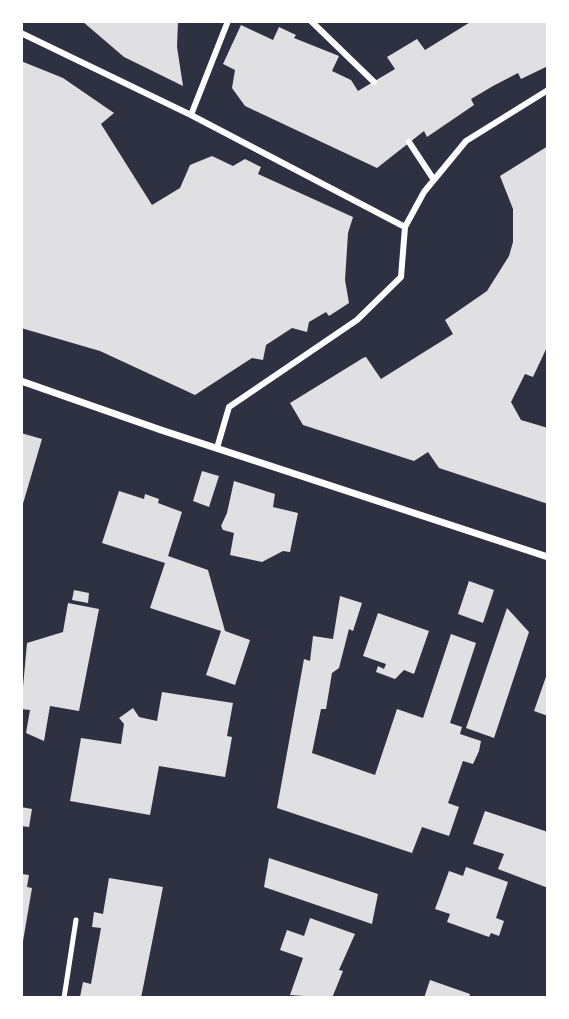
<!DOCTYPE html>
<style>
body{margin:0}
#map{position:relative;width:569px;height:1019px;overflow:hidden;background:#2d3142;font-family:"Noto Sans",sans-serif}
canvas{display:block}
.frame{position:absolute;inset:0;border:23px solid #fff;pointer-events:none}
</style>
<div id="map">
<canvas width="569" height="1019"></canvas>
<div class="frame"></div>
</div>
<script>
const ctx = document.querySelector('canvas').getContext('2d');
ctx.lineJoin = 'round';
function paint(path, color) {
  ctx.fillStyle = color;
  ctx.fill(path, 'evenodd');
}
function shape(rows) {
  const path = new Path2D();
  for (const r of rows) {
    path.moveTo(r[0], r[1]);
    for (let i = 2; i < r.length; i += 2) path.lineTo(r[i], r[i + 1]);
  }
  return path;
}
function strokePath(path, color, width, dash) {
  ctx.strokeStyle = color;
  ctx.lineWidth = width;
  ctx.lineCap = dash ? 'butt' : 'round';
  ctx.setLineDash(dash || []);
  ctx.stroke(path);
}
paint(shape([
 [82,21,178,21,177,47,183,86,124,57],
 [472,21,548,21,548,66,521,79,518,73,493,86,471,99,474,105,427,137,424,131,377,168,245,106,232,88,235,70,223,64,241,25,273,40,279,27,296,35,294,38,339,56,332,71,351,80,358,91,395,69,387,57,417,39,425,50],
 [21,61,63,78,114,113,101,124,152,205,180,188,190,165,212,156,233,166,245,159,261,167,258,174,353,217,348,233,345,280,349,303,329,316,326,312,309,322,307,332,292,328,266,345,263,360,252,358,195,395,100,351,21,328],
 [548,146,548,345,533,377,525,374,511,402,521,420,548,428,548,504,439,468,428,452,414,461,303,425,290,403,363,358,366,357,381,379,453,334,445,320,487,291,509,256,513,242,513,209,500,176],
 [21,433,42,439,22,507,21,506],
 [202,471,219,476,209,507,193,501],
 [234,481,275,494,273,507,298,513,290,552,283,551,262,562,230,555,234,533,223,530,221,526,227,513],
 [119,491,144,499,145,494,159,499,158,503,182,512,168,556,208,570,225,631,250,640,235,685,206,675,221,631,150,608,165,563,102,543],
 [469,581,494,590,483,623,458,614],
 [74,590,89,593,88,603,72,600],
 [340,596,362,603,353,631,349,629,339,668,332,673,326,709,321,709,312,753,375,775,397,709,423,718,451,634,476,643,450,723,462,727,460,734,481,741,479,751,473,764,463,761,448,803,459,807,449,836,422,827,412,853,277,808,304,659,310,661,313,636,333,639],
 [68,603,99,609,79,711,50,706,44,741,26,733,30,710,21,709,27,643,63,632],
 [507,608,529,632,494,738,466,728],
 [378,613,429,631,414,674,404,670,395,679,376,672,378,666,384,669,386,664,363,656],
 [548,671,548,716,534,711],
 [162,692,233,703,227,736,232,737,225,777,159,766,150,815,70,801,81,738,121,744,124,724,119,718,133,708,139,717,157,721],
 [21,807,32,809,29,827,21,826],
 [485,811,548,832,548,888,498,869,504,854,473,844],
 [269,858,378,894,372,924,264,887],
 [466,867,508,882,496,918,504,921,499,936,491,933,489,937,447,922,450,914,435,909,449,871,463,876],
 [22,874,29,875,27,887,32,888,22,947],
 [109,878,163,887,141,998,80,997,83,982,91,984,101,928,92,927,94,912,103,914],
 [310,918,355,934,339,970,343,971,332,998,290,995,303,958,280,950,287,930,304,936],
 [430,980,470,994,469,998,424,998]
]), '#e0e0e3');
strokePath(shape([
 [64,998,76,920]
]), '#fff', 5);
strokePath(shape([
 [311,21,374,82],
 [21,33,191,115,405,227],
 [191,115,228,21],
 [409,142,434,180],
 [217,448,229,407,357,320,401,277,405,227,424,192,466,141,548,90]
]), '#fff', 6);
strokePath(shape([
 [21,381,161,430,548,557]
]), '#fff', 7);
</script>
